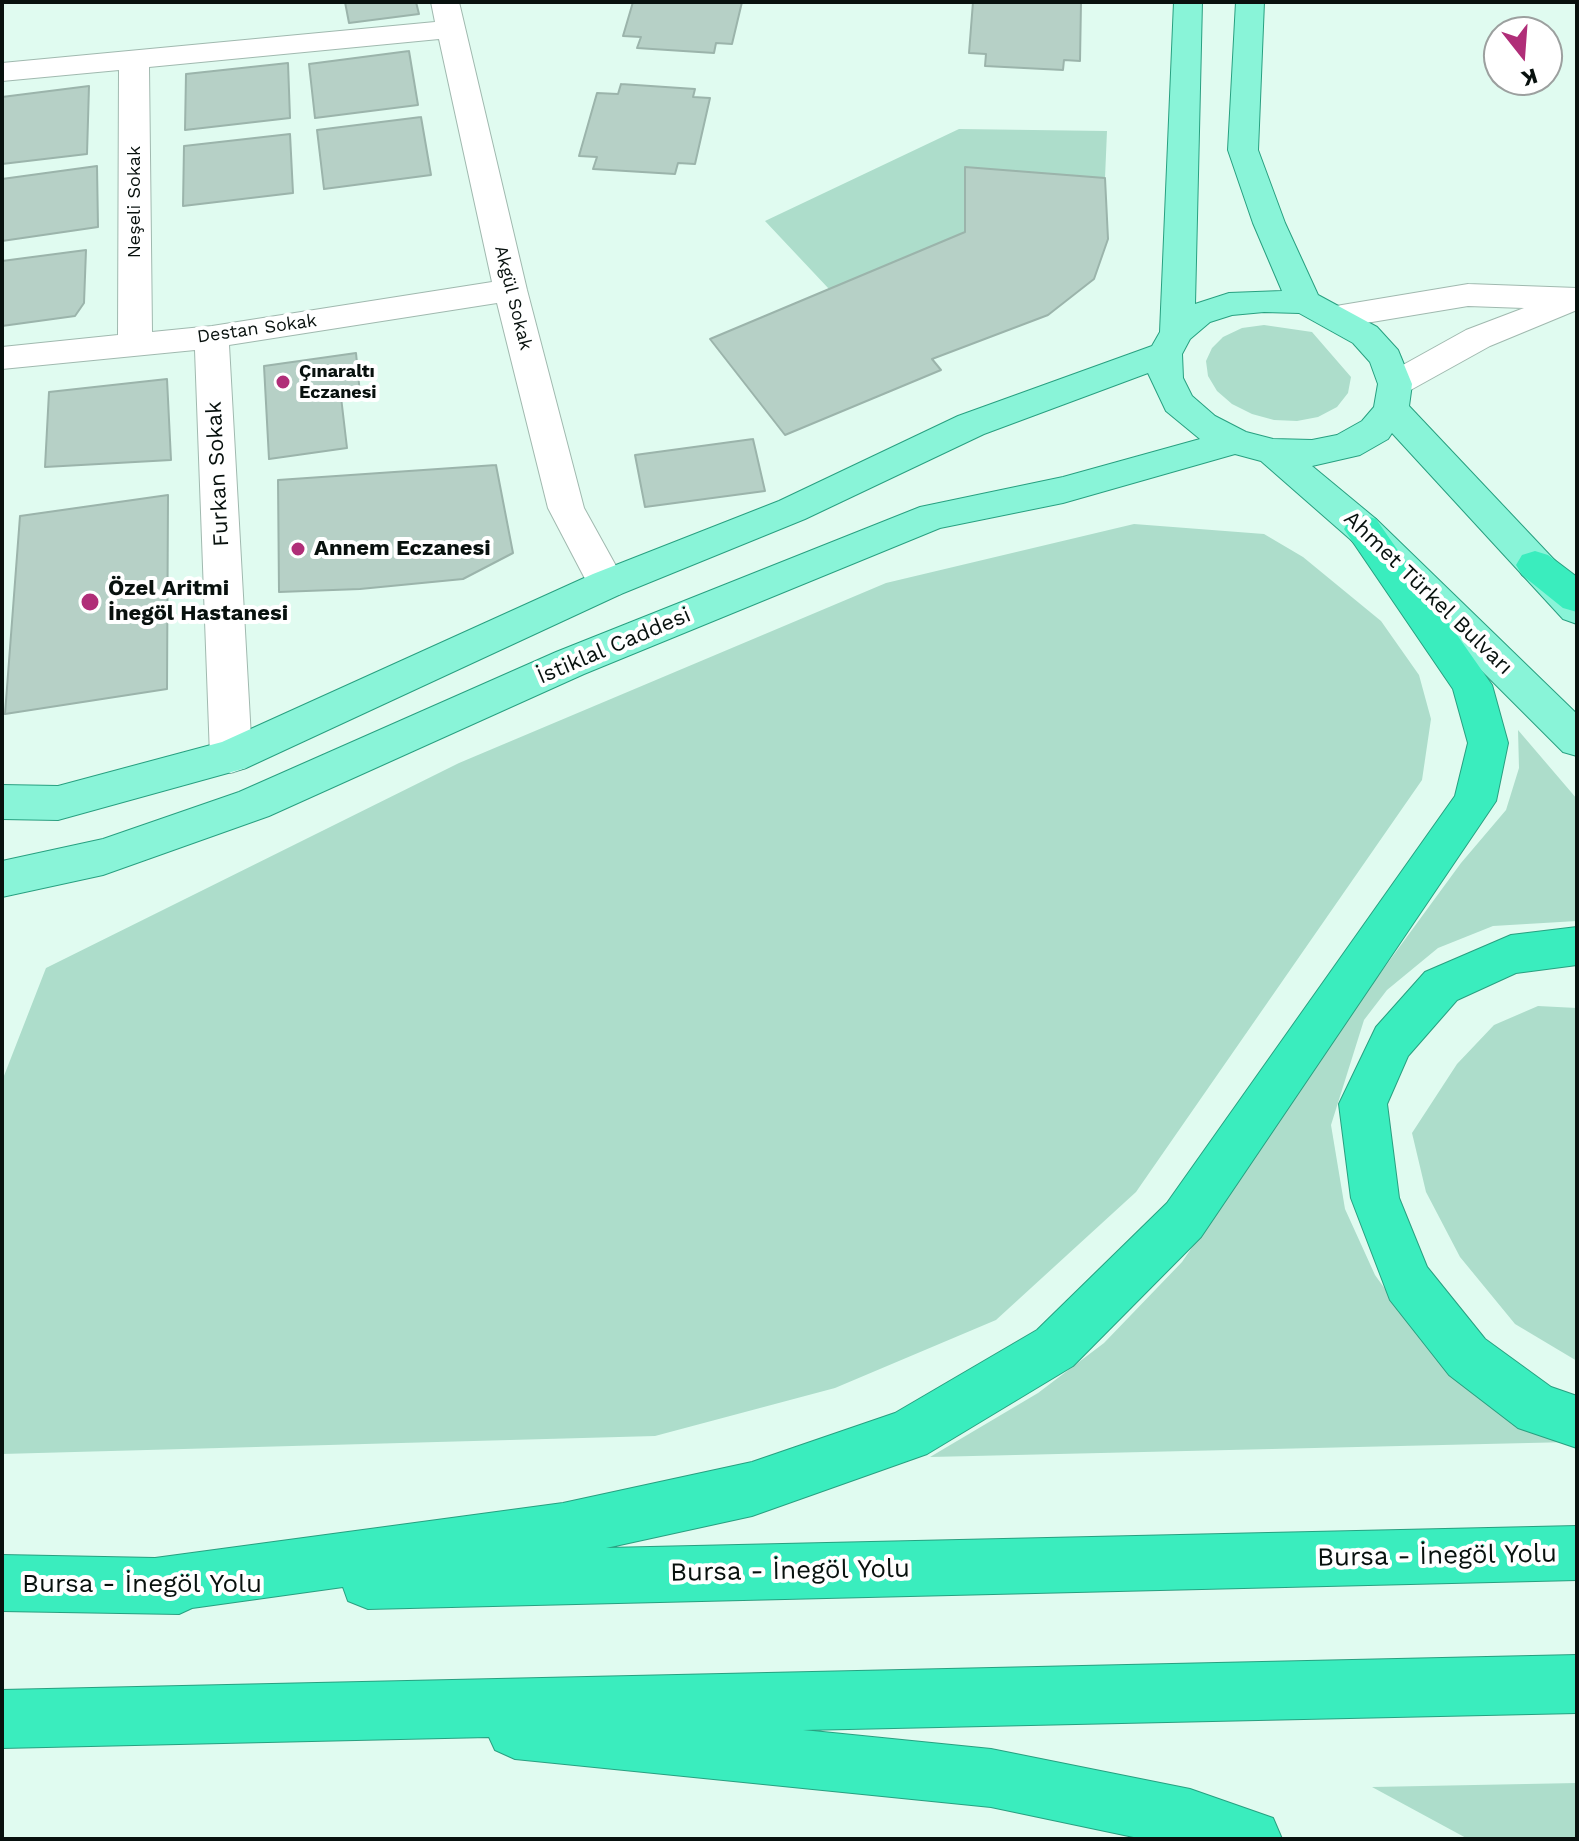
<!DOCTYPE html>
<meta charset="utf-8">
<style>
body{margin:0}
#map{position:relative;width:1579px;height:1841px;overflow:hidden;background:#e0fbf0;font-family:"Work Sans",sans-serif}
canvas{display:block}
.frame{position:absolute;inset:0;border:4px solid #08110e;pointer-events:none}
.north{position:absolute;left:1483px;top:16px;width:80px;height:80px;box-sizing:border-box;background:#fff;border:2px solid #9ca09f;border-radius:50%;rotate:163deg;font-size:22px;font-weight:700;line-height:32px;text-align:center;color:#08110e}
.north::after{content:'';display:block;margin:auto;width:28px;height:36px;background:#b02e78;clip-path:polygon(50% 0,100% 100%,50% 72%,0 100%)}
</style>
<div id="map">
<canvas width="1579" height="1841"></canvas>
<div class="frame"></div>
<div class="north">K</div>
</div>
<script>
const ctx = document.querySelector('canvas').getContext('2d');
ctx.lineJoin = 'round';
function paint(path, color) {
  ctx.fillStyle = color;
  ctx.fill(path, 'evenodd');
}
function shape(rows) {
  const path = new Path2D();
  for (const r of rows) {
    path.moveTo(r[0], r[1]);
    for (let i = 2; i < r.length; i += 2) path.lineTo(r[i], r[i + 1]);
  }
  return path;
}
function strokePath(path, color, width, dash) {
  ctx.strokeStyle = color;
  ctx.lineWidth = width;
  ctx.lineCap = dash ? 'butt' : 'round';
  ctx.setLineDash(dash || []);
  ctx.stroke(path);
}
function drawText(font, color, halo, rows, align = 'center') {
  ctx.font = font + ' "Work Sans",sans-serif';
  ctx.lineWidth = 8;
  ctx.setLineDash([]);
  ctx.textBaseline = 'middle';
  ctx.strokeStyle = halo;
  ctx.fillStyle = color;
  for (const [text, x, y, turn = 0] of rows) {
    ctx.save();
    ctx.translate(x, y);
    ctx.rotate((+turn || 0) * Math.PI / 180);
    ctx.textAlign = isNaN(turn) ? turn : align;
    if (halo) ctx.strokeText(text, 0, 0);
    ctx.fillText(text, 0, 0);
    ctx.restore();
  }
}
paint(shape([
 [959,129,1107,131,1105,178,965,167,965,232,829,289,765,221],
 [1264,325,1312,332,1351,377,1348,393,1337,407,1318,417,1297,421,1274,420,1252,414,1232,404,1217,391,1208,376,1206,361,1212,348,1223,337,1242,328],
 [1134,524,1264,534,1303,557,1381,621,1419,675,1431,719,1422,780,1136,1192,996,1320,835,1388,655,1436,2,1454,2,1081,46,968,459,763,886,583],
 [1518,730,1577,799,1577,921,1493,926,1438,948,1387,990,1364,1020,1331,1125,1345,1209,1375,1275,1423,1342,1484,1395,1571,1442,930,1457,1038,1393,1104,1343,1182,1262,1373,983,1461,863,1506,810,1519,768],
 [1538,1006,1577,1008,1577,1361,1515,1324,1460,1257,1426,1192,1412,1133,1457,1064,1494,1025],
 [1577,1783,1577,1839,1468,1839,1372,1787]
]), '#adddcb');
const building = shape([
 [345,2,416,2,419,14,349,23,345,2],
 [633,2,742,2,732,44,716,43,714,53,637,48,641,37,623,36,633,2],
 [973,2,1081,2,1080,61,1064,60,1063,70,985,66,986,54,969,53,973,2],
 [409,51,418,105,315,118,309,64,409,51],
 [288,63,290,118,185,130,186,74,288,63],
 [621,84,695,89,693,97,710,98,695,164,678,163,675,174,593,169,597,157,579,156,597,93,618,94,621,84],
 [89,86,87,154,2,164,2,97,89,86],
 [421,117,431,175,324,189,317,130,421,117],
 [290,134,293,193,183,206,184,146,290,134],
 [97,166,98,227,2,241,2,179,97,166],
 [965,167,1105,178,1108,239,1094,279,1048,315,932,359,941,370,785,435,710,339,965,232,965,167],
 [86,250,84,303,75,316,2,326,2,261,86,250],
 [356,353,360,394,341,397,347,448,269,459,264,366,356,353],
 [167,379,171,460,45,467,49,392,167,379],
 [753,439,765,491,645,507,635,455,753,439],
 [496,465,513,553,463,579,360,589,279,592,278,480,496,465],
 [168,495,167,689,5,714,20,516,168,495]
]);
paint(building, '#b6d0c6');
strokePath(building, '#9bb4ab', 2);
const minor = shape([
 [431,2,459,2,527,290,584,508,626,584,621,594,607,598,593,594,548,508,497,303,229,345,252,756,246,768,231,773,216,768,210,756,195,350,2,369,2,347,118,335,119,70,2,81,2,63,435,22,431,2],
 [439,39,492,282,212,326,152,332,149,67,439,39],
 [1468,284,1577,288,1577,310,1490,346,1407,392,1395,396,1383,392,1378,384,1383,376,1466,330,1524,308,1468,306,1336,328,1324,325,1319,317,1324,309,1336,306,1468,284]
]);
const major = shape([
 [1174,2,1202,2,1195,304,1229,293,1282,291,1253,223,1228,150,1236,2,1264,2,1258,150,1285,223,1318,295,1377,327,1398,350,1412,384,1409,406,1577,584,1577,624,1563,619,1392,433,1388,439,1360,455,1312,466,1376,519,1577,714,1577,756,1563,752,1350,539,1261,461,1235,454,1063,503,940,528,584,674,269,816,103,875,2,897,2,861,103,839,239,792,556,652,920,507,1063,477,1200,439,1166,411,1148,373,984,434,805,519,621,594,246,768,58,820,2,819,2,785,58,786,222,742,593,574,779,501,958,416,1152,346,1160,332,1174,2],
 [1264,312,1299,313,1353,343,1370,362,1378,384,1374,407,1362,421,1337,435,1312,440,1273,439,1246,432,1215,416,1192,396,1183,378,1182,354,1190,339,1210,322,1232,315,1264,312]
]);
const highway = shape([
 [1363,515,1376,519,1492,685,1508,743,1496,801,1201,1237,1073,1366,927,1454,752,1516,606,1548,1577,1526,1577,1580,368,1609,348,1601,343,1587,192,1608,179,1614,2,1611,2,1555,155,1558,563,1503,752,1462,895,1413,1037,1330,1167,1203,1455,796,1468,743,1453,689,1344,529,1350,519,1363,515],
 [1535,551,1548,555,1577,577,1577,612,1563,608,1522,575,1516,565,1522,555,1535,551],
 [1577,927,1577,965,1516,973,1457,1000,1408,1056,1387,1104,1399,1198,1427,1267,1485,1339,1551,1387,1577,1396,1577,1448,1518,1428,1449,1375,1390,1300,1351,1198,1339,1104,1376,1027,1425,972,1511,935,1577,927],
 [1577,1655,1577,1713,803,1730,991,1749,1190,1789,1273,1818,1282,1839,1143,1839,991,1807,515,1759,495,1750,489,1737,2,1748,2,1690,1577,1655]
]);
strokePath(minor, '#a0b9af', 2);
strokePath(major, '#28a080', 2);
strokePath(highway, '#28a080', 2);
paint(minor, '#fff');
paint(major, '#89f4d8');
paint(highway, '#3aedbe');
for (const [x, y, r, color] of [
 [283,382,8,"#b02e78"],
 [298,549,8,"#b02e78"],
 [90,602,10,"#b02e78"]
]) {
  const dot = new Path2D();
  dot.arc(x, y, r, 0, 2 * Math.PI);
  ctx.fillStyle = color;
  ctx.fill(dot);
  strokePath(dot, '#fff', 3);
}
drawText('18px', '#08110e', '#fff', [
 ["Neşeli Sokak",135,202,-90],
 ["Akgül Sokak",513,298,76],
 ["Destan Sokak",257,329,-8]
]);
drawText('bold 18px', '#08110e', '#fff', [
 ["Çınaraltı",299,372],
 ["Eczanesi",299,393]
], 'left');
drawText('22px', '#08110e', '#fff', [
 ["Furkan Sokak",218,474,-93],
 ["Ahmet Türkel Bulvarı",1428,593,44],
 ["İstiklal Caddesi",614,646,-23]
]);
drawText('bold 22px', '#08110e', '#fff', [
 ["Annem Eczanesi",314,549],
 ["Özel Aritmi",108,589],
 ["İnegöl Hastanesi",108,614]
], 'left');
drawText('26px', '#08110e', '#fff', [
 ["Bursa - İnegöl Yolu",1437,1556,-1],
 ["Bursa - İnegöl Yolu",790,1571,-1],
 ["Bursa - İnegöl Yolu",142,1584]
]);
</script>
